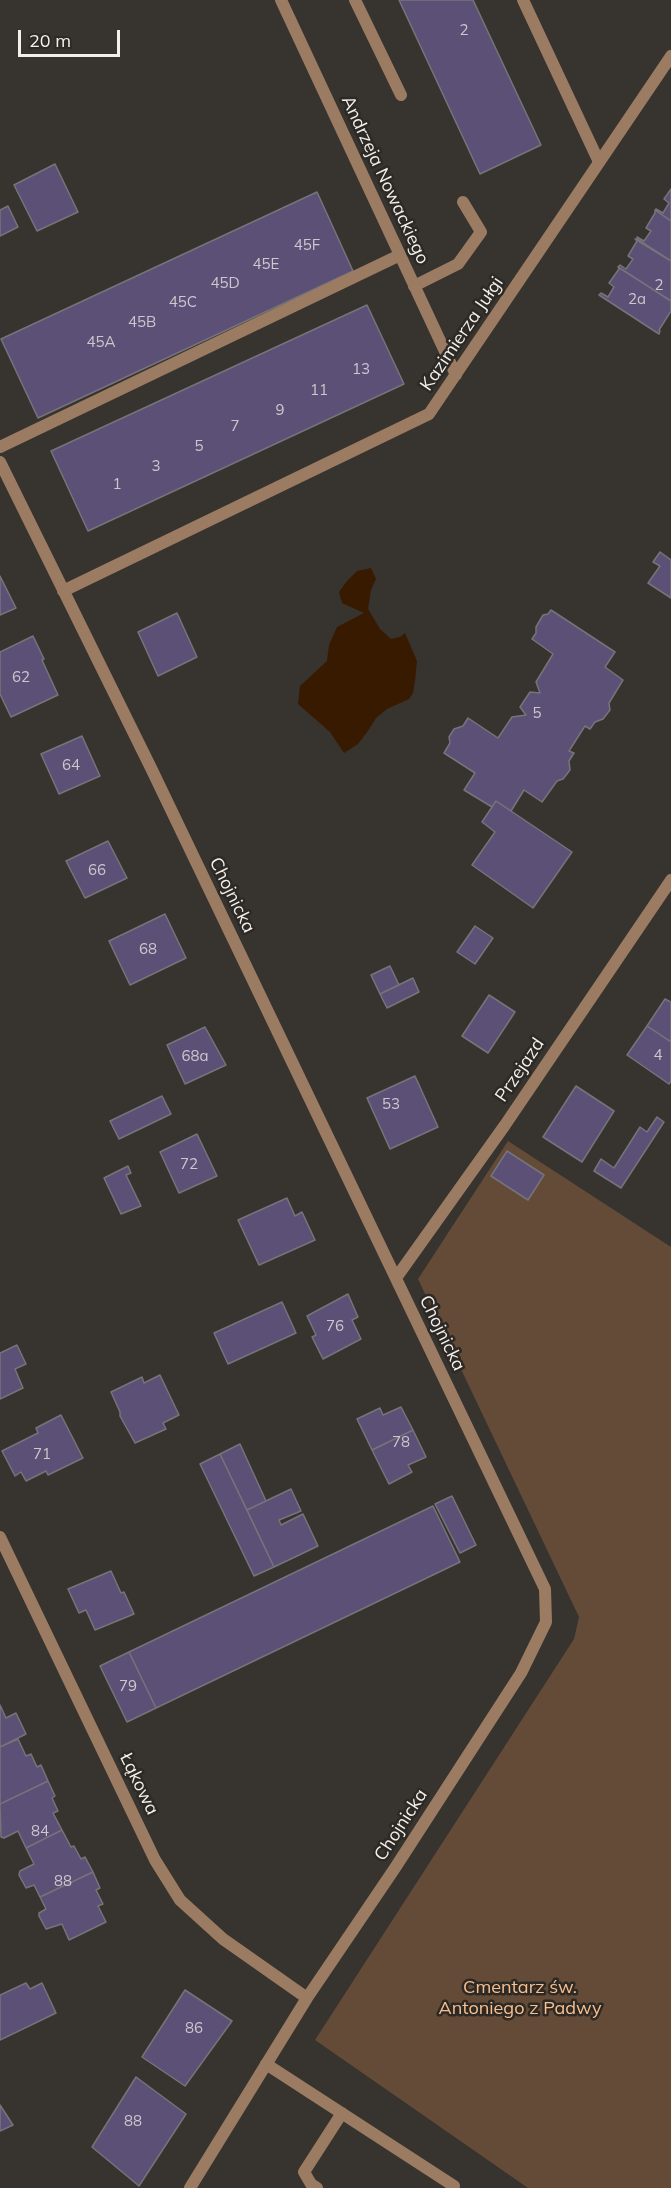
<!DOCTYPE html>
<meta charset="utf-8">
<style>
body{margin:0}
#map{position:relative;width:671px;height:2188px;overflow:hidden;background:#37332f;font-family:Mulish,sans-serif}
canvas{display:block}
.scale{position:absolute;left:18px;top:30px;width:102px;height:27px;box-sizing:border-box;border:3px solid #f2efec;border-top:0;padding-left:8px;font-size:18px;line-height:21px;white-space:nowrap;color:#f2efec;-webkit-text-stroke:4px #2d2925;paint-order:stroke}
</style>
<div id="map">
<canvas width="671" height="2188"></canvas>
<div class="scale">20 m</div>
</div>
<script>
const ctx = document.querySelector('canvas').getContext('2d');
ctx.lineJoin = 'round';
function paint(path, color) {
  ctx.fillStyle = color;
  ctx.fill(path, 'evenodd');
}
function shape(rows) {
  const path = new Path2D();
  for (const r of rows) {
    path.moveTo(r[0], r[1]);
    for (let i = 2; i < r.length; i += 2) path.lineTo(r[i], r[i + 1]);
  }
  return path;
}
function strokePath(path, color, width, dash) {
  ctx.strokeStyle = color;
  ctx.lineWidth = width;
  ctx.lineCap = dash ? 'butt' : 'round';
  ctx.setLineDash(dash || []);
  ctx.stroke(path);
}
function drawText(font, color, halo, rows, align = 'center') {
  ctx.font = font + ' Mulish,sans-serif';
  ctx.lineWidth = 5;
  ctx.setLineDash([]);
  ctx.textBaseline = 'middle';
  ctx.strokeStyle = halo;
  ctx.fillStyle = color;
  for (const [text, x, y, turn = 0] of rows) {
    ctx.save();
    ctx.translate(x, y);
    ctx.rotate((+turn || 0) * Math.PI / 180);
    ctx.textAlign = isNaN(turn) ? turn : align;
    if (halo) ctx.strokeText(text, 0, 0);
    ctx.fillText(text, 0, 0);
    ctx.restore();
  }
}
paint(shape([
 [508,1141,671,1247,671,2188,528,2188,315,2040,574,1639,579,1617,418,1279]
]), '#634b37');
paint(shape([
 [371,568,376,579,371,590,368,609,380,629,391,639,400,637,405,633,417,661,415,681,413,693,409,699,387,709,376,718,368,731,358,744,344,753,330,732,298,704,300,686,327,661,329,645,337,627,364,613,342,603,339,592,347,581,357,571]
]), '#381a00');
const building = shape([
 [399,0,473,0,541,145,480,174,399,0],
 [55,164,78,212,37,231,14,185,55,164],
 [671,189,671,221,655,210,656,209,663,213,669,203,664,199,671,189],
 [317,192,353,271,38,418,1,339,317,192],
 [8,206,18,227,0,236,0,210,8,206],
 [655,210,671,221,671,261,637,239,637,237,644,241,651,231,646,228,655,213,655,210],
 [635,239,671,261,671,301,618,267,620,265,626,269,633,259,628,256,637,241,635,239],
 [618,267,671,301,671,311,659,330,660,331,659,334,599,295,601,293,608,297,614,287,609,283,619,269,618,267],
 [367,305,404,384,88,531,51,451,367,305],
 [660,552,671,560,671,598,648,583,660,566,653,562,660,552],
 [0,576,16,608,0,615,0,576],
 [551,610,615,652,605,667,623,680,609,703,610,710,603,719,595,722,590,729,585,726,569,751,574,753,569,761,570,770,563,779,557,781,542,802,524,790,511,811,496,801,492,807,464,790,475,773,444,753,450,743,449,737,454,729,463,726,468,718,498,738,512,717,526,715,520,707,530,692,540,693,536,682,553,654,532,639,536,633,536,627,543,615,548,614,551,610],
 [177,613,197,657,158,676,138,632,177,613],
 [33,636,44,659,42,660,58,695,11,717,0,694,0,652,33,636],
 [82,736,100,776,59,794,41,754,82,736],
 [496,801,572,852,533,908,472,865,495,832,482,822,496,801],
 [108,841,127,878,85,898,66,861,108,841],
 [165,914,186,958,130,985,109,941,165,914],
 [475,926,493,938,475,964,457,952,475,926],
 [390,966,399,985,380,994,371,975,390,966],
 [413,978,419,992,387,1008,380,994,413,978],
 [489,995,515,1012,488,1053,462,1036,489,995],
 [665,999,671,1002,671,1042,647,1026,665,999],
 [647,1026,671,1042,671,1081,669,1084,627,1055,647,1026],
 [205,1027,226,1065,185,1084,167,1045,205,1027],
 [415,1076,438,1127,390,1149,367,1098,415,1076],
 [576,1086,614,1111,582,1162,543,1137,576,1086],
 [162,1096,171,1114,119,1139,110,1121,162,1096],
 [657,1117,664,1122,621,1188,594,1171,601,1159,614,1168,640,1127,647,1132,657,1117],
 [197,1134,217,1176,179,1193,160,1152,197,1134],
 [507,1151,544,1175,528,1200,491,1176,507,1151],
 [128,1166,131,1173,126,1175,141,1206,121,1214,104,1178,128,1166],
 [287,1198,295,1216,302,1212,315,1240,259,1265,238,1220,287,1198],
 [348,1294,358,1317,352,1320,361,1339,323,1359,312,1337,316,1335,307,1316,348,1294],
 [282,1302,296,1333,228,1364,214,1333,282,1302],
 [17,1345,26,1364,15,1369,23,1388,0,1399,0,1353,17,1345],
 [160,1375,179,1415,163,1423,166,1429,135,1443,120,1416,120,1412,111,1392,142,1377,144,1383,160,1375],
 [401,1407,413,1430,372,1450,357,1419,380,1408,383,1415,401,1407],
 [61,1415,83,1458,48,1475,46,1471,26,1481,21,1472,15,1476,2,1451,38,1433,36,1428,61,1415],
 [413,1430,426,1457,408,1465,412,1472,389,1484,372,1450,413,1430],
 [240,1444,266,1501,247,1510,220,1454,240,1444],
 [220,1454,274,1567,254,1576,200,1464,220,1454],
 [291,1489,301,1511,279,1520,281,1525,303,1514,318,1546,274,1567,247,1510,291,1489],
 [452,1496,476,1545,460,1553,435,1504,452,1496],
 [433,1506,460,1562,156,1708,129,1652,433,1506],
 [111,1571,121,1593,124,1592,134,1614,95,1630,86,1610,79,1613,68,1589,111,1571],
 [129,1652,156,1708,127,1722,100,1666,129,1652],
 [0,1705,6,1718,16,1713,26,1734,0,1747,0,1705],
 [18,1739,26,1756,31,1754,37,1767,41,1765,48,1781,0,1804,0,1747,18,1739],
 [48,1781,55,1796,52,1798,58,1811,53,1813,62,1830,26,1848,18,1831,4,1838,1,1837,0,1804,48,1781],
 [62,1830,71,1847,74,1846,81,1859,85,1857,93,1872,40,1897,34,1885,26,1888,19,1875,20,1871,34,1864,26,1848,62,1830],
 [93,1872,100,1888,96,1890,103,1904,98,1906,106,1922,69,1940,62,1924,46,1929,39,1916,39,1913,46,1909,40,1897,93,1872],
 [26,1983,30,1989,42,1983,56,2013,0,2040,0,1995,26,1983],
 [185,1990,232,2021,185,2086,142,2057,185,1990],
 [136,2077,186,2114,139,2186,92,2147,136,2077],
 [0,2105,13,2125,0,2131,0,2105]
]);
paint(building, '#5d5076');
strokePath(building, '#76747a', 1.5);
strokePath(shape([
 [355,0,401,95],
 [523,0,599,162],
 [414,286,458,264,481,232,463,202],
 [0,447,400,255],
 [266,2064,454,2186],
 [317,2188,311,2184,304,2172,342,2113]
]), '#9b7b61', 12);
strokePath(shape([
 [281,0,456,375],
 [0,462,151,768,545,1589,546,1622,521,1673,395,1868,307,1998,190,2188],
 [63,591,429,414,671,56],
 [396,1278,505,1125,671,880],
 [0,1537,155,1860,180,1900,223,1939,307,1998]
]), '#9b7b61', 12);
drawText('15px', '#cdc7ce', null, [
 ["2",464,30],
 ["45F",307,245],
 ["45E",266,264],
 ["45D",225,283],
 ["2",659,285],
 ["2a",637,299],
 ["45C",183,302],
 ["45B",142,322],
 ["45A",101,342],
 ["13",361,369],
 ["11",319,390],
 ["9",280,410],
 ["7",235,426],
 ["5",199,446],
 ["3",156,466],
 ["1",117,484],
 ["62",21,677],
 ["5",537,713],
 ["64",71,765],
 ["66",97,870],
 ["68",148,949],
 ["4",658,1055],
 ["68a",195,1056],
 ["53",391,1104],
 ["72",189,1164],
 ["76",335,1326],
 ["78",401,1442],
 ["71",42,1454],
 ["79",128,1686],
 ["84",40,1831],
 ["88",63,1881],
 ["86",194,2028],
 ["88",133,2121]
]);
drawText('18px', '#f2efec', '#2d2925', [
 ["Andrzeja Nowackiego",385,180,65],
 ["Kazimierza Jułgi",462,334,-56],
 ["Chojnicka",232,895,64],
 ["Przejazd",520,1070,-56],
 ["Chojnicka",442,1333,64],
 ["Łąkowa",139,1784,64],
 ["Chojnicka",401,1825,-57]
]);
drawText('18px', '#f9bf8f', '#2d2925', [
 ["Cmentarz św.",520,1988],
 ["Antoniego z Padwy",520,2009]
]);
</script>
